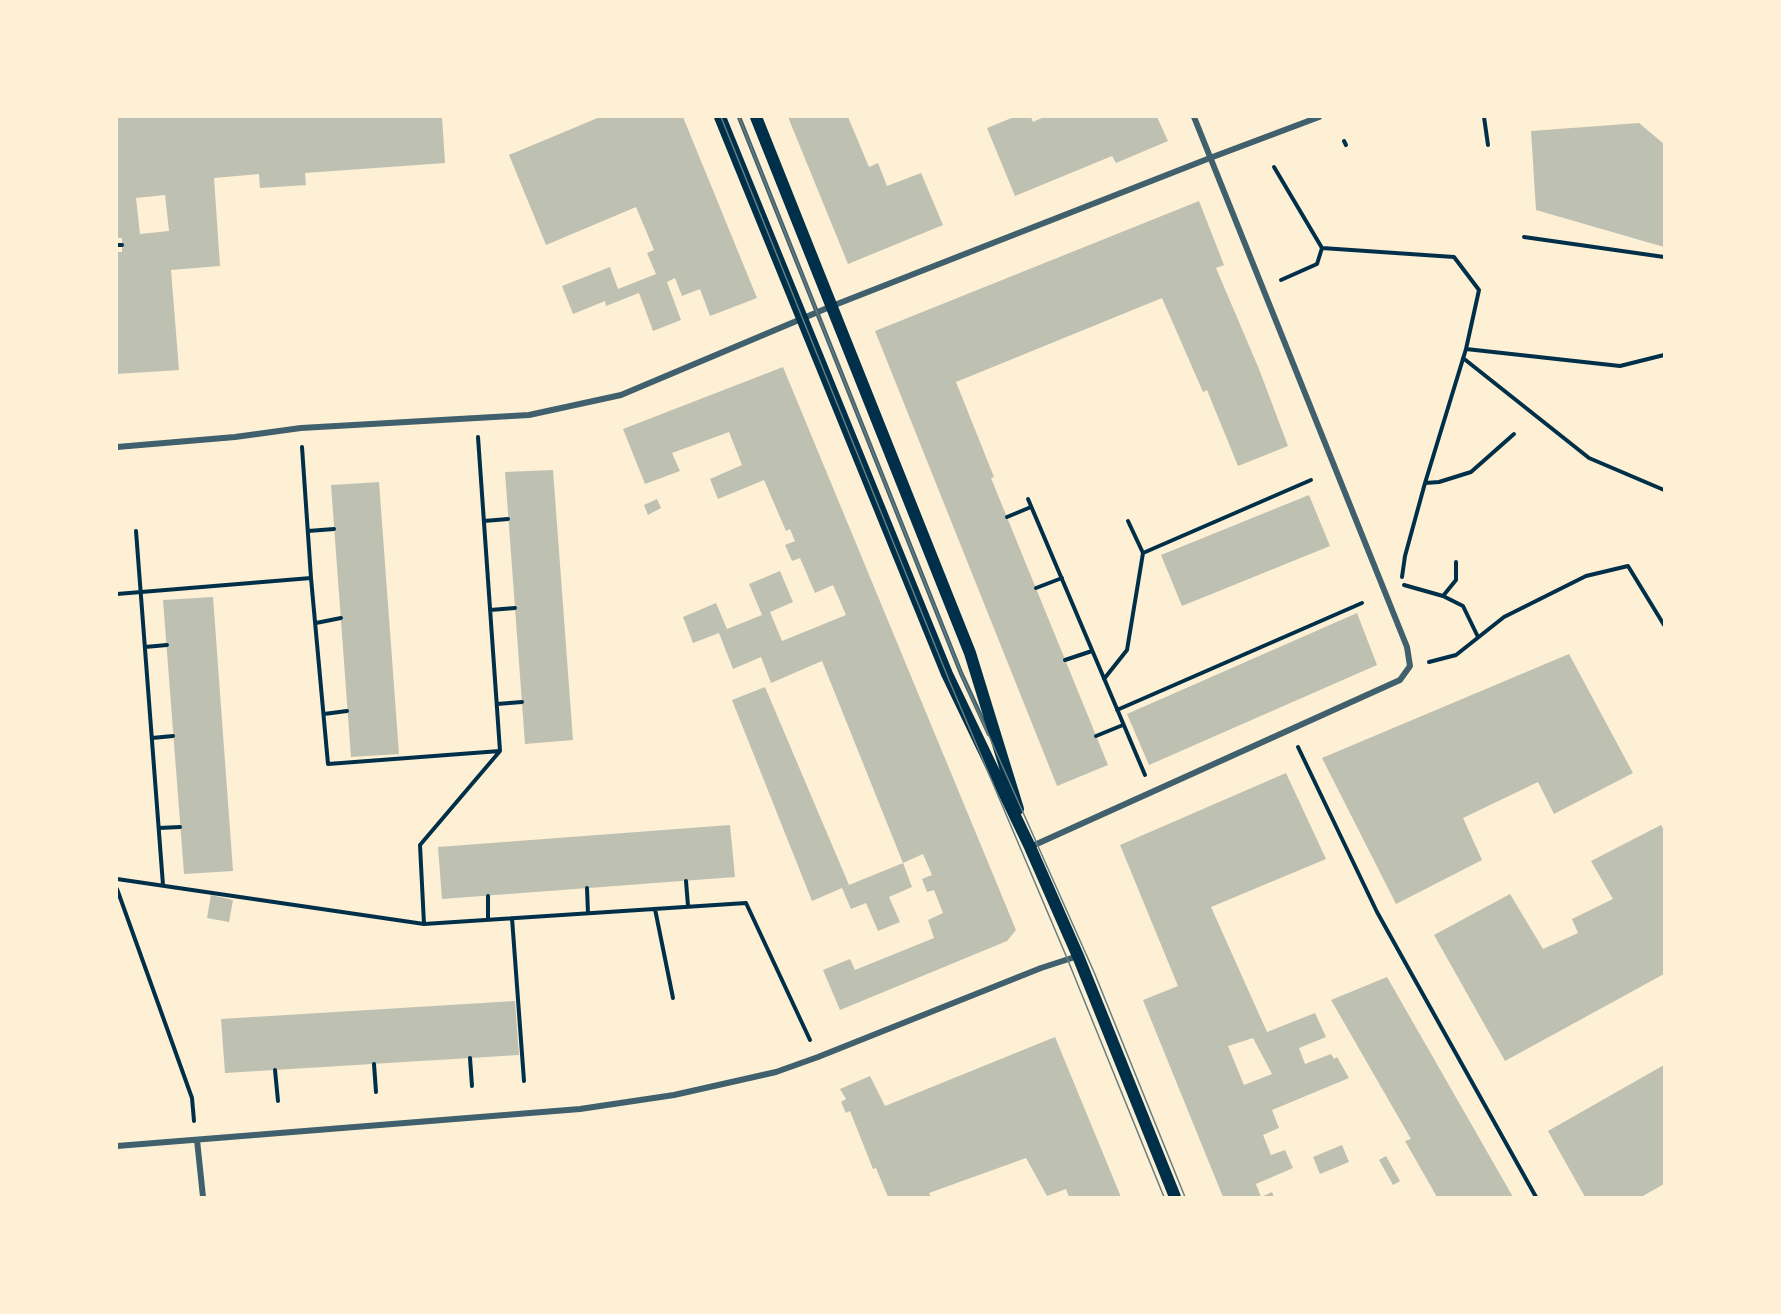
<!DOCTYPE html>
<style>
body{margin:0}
#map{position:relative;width:1781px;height:1314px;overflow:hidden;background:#fdf0d5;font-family:Lora,serif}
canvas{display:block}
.frame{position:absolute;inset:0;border:118px solid #fdf0d5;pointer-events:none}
</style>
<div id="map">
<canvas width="1781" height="1314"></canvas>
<div class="frame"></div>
</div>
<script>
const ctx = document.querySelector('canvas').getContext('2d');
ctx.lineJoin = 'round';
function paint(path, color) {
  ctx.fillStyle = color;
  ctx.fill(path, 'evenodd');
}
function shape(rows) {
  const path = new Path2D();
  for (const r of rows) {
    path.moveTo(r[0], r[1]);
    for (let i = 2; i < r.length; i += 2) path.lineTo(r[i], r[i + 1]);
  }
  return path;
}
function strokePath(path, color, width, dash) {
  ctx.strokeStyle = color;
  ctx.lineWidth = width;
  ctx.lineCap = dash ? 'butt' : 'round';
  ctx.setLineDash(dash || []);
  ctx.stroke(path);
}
paint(shape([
 [117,117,442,117,445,163,305,173,306,185,260,188,259,174,214,178,220,266,171,270,179,370,117,374,117,252,122,252,122,238,117,238],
 [165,195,169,231,140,234,136,198],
 [600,117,683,117,757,298,710,316,700,289,682,296,675,278,667,282,681,320,653,331,639,293,606,306,605,301,573,314,562,286,610,267,618,289,656,274,647,253,654,250,636,207,546,245,509,155],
 [788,117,848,117,869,167,878,163,887,186,921,173,943,225,848,264],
 [1014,117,1031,117,1033,122,1044,117,1157,117,1168,141,1116,163,1112,156,1015,196,987,128],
 [1639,123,1664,144,1664,247,1536,210,1531,131],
 [1199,201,1224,265,1216,268,1259,369,1288,446,1238,466,1207,390,1203,392,1162,298,956,382,994,477,991,478,1108,765,1057,786,875,331],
 [783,367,1016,930,1007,941,840,1010,823,970,850,959,855,970,934,938,928,920,943,913,934,890,927,892,922,879,932,875,923,854,903,863,912,887,889,897,900,922,878,931,866,903,851,909,842,888,812,901,732,700,765,687,849,885,903,863,822,661,771,683,761,657,733,669,719,633,693,643,683,617,716,603,727,629,762,615,749,584,780,571,793,602,770,612,782,641,846,615,833,585,815,593,800,558,792,561,785,545,795,541,790,529,786,531,764,480,718,499,710,479,742,465,729,432,672,453,680,471,645,484,623,429],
 [553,470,573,740,525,744,505,472],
 [379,482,399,754,351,757,331,485],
 [1309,495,1330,546,1182,606,1161,555],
 [657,499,661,508,648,515,644,505],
 [213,597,233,871,184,874,163,600],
 [1357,613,1377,665,1149,765,1127,714],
 [1569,654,1633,773,1554,814,1538,782,1463,818,1482,860,1396,904,1322,758],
 [1286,773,1326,859,1211,907,1267,1032,1315,1013,1326,1037,1299,1048,1305,1064,1331,1054,1334,1059,1337,1057,1349,1078,1272,1110,1279,1128,1263,1135,1271,1155,1285,1150,1293,1168,1256,1184,1261,1197,1272,1192,1274,1197,1223,1197,1143,1000,1178,986,1120,845],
 [1253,1038,1272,1074,1244,1085,1228,1046],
 [730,825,735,877,442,899,438,847],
 [1661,825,1664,830,1664,974,1505,1061,1434,935,1510,894,1543,949,1578,933,1572,919,1613,899,1591,861],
 [211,895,233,900,229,922,207,918],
 [1387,977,1513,1197,1437,1197,1405,1141,1411,1139,1331,1000],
 [515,1001,519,1055,225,1073,221,1019],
 [1055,1037,1121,1197,1069,1197,1066,1189,1047,1196,1026,1158,929,1193,931,1197,888,1197,876,1168,873,1169,850,1111,846,1113,841,1102,846,1099,840,1089,870,1076,885,1106],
 [1664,1065,1664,1184,1641,1197,1585,1197,1548,1131],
 [1342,1145,1349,1162,1320,1174,1313,1157],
 [1386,1156,1400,1181,1393,1185,1379,1160]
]), '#bec0b2');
strokePath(shape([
 [1484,117,1488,145],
 [1344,141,1346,145],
 [1274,167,1322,248,1454,257,1479,290,1466,349],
 [1524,237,1664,257],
 [117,245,122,245],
 [1281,280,1317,264,1322,248],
 [1463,358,1589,458,1664,490],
 [302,447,311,578,328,764,500,751],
 [1425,483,1439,482,1471,472,1514,434],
 [1028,499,1145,775],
 [1007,517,1031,507],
 [484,521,508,519],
 [1128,521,1143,553],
 [136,531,163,885],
 [308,531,334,529],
 [1402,577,1405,556,1425,483,1466,349,1620,366,1664,355],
 [1404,585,1443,596,1456,580,1456,562],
 [1036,588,1062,578],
 [117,594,311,578],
 [1443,596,1463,606,1478,637],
 [490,610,515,608],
 [316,623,341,618],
 [145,647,167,645],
 [1065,660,1092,651],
 [1429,662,1456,655,1504,617,1586,576,1628,566,1664,625],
 [1104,679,1127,650,1143,553,1311,480],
 [497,704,522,702],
 [1117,710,1362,603],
 [324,714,347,711],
 [1096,736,1123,725],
 [152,738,173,736],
 [1298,747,1377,912,1536,1197],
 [159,828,180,827],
 [117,879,424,924,746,903,810,1040],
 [686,881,688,906],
 [587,888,588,913],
 [117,889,192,1098,194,1121],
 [655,909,673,998],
 [512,918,524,1081],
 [488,920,488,896],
 [424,924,420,845,500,751,478,437],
 [470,1058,472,1086],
 [374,1064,376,1092],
 [275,1070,278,1101]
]), '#003049', 4);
strokePath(shape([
 [739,117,961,673,989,734]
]), '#3f606c', 4.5);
strokePath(shape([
 [117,447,235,437,301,428,529,415,621,395,832,306,1210,158,1319,117],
 [1030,847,1400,680,1410,666,1407,647,1194,117],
 [197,1140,203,1197],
 [117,1146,580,1109,674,1095,776,1072,818,1057,1041,968,1078,956]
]), '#3f606c', 6);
strokePath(shape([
 [720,117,947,674,1030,847,1078,956,1175,1197],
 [756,117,970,653,1018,809]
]), '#003049', 12);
strokePath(shape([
 [721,117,949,680,1067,958,1164,1197],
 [739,117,961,673,1094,972,1185,1197]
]), '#657d81', 1.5);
</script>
